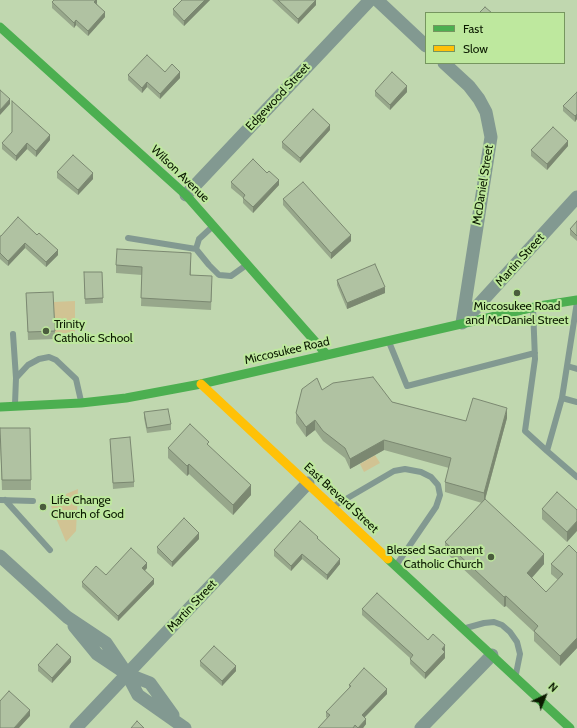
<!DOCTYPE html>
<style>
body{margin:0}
#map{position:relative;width:577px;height:728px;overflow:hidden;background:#c0d7af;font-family:Cabin,sans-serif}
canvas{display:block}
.legend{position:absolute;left:425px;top:12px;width:140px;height:52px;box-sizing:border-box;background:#bee89e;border:1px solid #76965f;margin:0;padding:5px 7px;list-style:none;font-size:12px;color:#0b1a00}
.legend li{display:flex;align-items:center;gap:8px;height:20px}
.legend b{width:20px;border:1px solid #76965f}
.north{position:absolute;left:525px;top:676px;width:40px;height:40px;-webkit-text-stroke:3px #bee89e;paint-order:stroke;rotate:43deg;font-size:11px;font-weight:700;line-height:16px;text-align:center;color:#0b1a00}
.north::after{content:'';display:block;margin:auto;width:14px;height:18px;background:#0b1a00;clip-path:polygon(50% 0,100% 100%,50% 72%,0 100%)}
</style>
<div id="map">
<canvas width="577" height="728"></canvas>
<ul class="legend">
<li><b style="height:5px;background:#4caf50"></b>Fast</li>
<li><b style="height:5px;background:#ffc107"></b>Slow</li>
</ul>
<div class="north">N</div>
</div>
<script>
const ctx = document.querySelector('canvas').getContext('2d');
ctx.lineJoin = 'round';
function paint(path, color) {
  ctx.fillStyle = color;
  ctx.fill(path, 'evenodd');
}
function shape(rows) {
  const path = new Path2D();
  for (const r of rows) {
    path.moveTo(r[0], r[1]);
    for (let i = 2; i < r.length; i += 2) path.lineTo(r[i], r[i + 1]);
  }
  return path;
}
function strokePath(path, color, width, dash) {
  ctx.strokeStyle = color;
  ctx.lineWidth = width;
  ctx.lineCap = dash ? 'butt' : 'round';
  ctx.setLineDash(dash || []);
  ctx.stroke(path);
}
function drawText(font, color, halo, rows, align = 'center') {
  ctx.font = font + ' Cabin,sans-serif';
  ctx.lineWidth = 4;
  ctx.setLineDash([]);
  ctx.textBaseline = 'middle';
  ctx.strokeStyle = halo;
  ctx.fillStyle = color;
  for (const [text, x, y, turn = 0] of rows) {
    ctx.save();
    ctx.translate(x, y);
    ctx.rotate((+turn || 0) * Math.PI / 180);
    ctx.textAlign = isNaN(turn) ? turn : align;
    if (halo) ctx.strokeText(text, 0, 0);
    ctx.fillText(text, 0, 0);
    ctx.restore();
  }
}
paint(shape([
 [75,301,75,333,55,333,53,302],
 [375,455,380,463,364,472,360,464],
 [78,489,76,531,66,542,51,506,65,502,66,494]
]), '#d1c393');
strokePath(shape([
 [212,227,199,239,196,249,209,265,219,275,231,276,245,266],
 [128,238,196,249],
 [533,308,535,359,525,431,547,451,577,477],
 [13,334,16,378],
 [389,342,407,386,535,353],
 [567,366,577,369],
 [562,398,577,402],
 [15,404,16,378,28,365,39,359,49,357,56,360,76,379,81,401],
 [547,451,562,398,577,302],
 [0,500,33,501],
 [5,500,50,550],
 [334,506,394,471,405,469,421,472,431,477,438,485,440,495,436,507,397,564],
 [466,628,484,623,494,622,502,625,510,632,517,642,520,654,516,674]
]), '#829991', 6);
strokePath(shape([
 [377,0,426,46],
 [444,63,469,86,479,99,486,112,491,137,462,323],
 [186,195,370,0],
 [462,323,577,197],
 [0,556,67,617,106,643,127,674,138,695,185,728],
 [74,626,97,654,127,674,150,683,173,715],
 [76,728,308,483],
 [421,728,492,655]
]), '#829991', 13);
strokePath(shape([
 [0,27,186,195,327,355],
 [0,407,81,403,126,398,201,384,539,306,577,300],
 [388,559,570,728]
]), '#4caf50', 9);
strokePath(shape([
 [201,384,388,559]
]), '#ffc107', 9);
paint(shape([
 [97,0,97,4,105,17,88,36,76,25,74,28,52,8,52,2],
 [182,0,210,0,184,26,173,15,173,9],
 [272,0,316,0,316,5,298,24],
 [165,72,180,78,160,99,147,87,142,93,128,80,128,75],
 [375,91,407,92,390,110,375,96],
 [577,92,577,119,575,122,563,111,563,106],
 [330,130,300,163,282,148,282,142],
 [50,140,36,157,27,149,16,161,2,149,2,143],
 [568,146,547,170,531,156,531,150],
 [57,172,93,179,78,195,57,178],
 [231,182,279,185,253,213,243,203,243,198,231,188],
 [283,199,351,241,331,259,283,205],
 [18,217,58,255,46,267,25,248,8,266,0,259,0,236,1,236],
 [577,221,577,241,570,235,570,229],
 [191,261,191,275,212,284,211,310,141,306,142,275,116,273,116,265],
 [102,272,103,303,85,304,84,278],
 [337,280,385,293,347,309,337,285],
 [26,293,55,331,55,339,28,340],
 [322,390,392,402,466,421,507,418,485,500,544,564,532,578,546,592,558,580,551,574,551,564,577,553,577,648,560,666,534,641,534,632,506,606,504,607,445,552,445,542,482,503,445,492,445,482,449,468,384,450,350,469,345,458,323,441,315,430,306,437,296,423,296,413],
 [144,412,171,424,171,430,147,433,144,418],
 [0,438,31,480,31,490,2,490],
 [110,439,134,482,134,487,113,489],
 [209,446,251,495,233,515,189,474,187,476,168,458,168,448],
 [542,509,577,510,567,542,542,519],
 [199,539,172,567,157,553,157,547],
 [318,539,340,564,327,580,302,559,291,571,274,556,274,550],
 [147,568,145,571,154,584,118,621,82,587,82,582,106,575],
 [362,609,428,640,445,651,445,658,425,679,410,664,410,658,362,615],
 [200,661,236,671,222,686,200,666],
 [71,662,52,683,38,671,38,665],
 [349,685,387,694,365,717,366,724,363,728,318,728,327,718,326,717,326,712,349,688]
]), '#97a78b');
paint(shape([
 [96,0,97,0,97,3,94,7,94,2],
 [205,0,210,0,184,26,184,21],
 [316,0,316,5,298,24,298,19],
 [105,12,105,17,88,36,88,31],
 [76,20,76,25,74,28,74,23],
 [180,72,180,78,160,99,160,94],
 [147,82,147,87,142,93,142,88],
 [407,86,407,92,390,110,390,105],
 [10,99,10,104,0,115,0,110],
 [577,114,577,119,575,122,575,116],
 [330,125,330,130,300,163,300,158],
 [50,135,50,140,36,157,36,151],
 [568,141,568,146,547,170,547,164],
 [27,143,27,149,16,161,16,156],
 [93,173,93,179,78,195,78,190],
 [279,180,279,185,253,213,253,207],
 [351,235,351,241,331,259,331,253],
 [25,243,25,248,8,266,8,261],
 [58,250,58,255,46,267,46,262],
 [385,287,385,293,347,309,347,303],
 [507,408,507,418,484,503,484,493],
 [315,420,315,430,306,437,306,427],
 [384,440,384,450,350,469,350,459],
 [189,464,189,474,187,476,187,466],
 [251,485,251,495,233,515,233,505],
 [577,521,577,531,567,542,567,532],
 [199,533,199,539,172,567,172,562],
 [302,554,302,559,291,571,291,566],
 [544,554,544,564,527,583,527,573],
 [340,559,340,564,327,580,327,575],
 [147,563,147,568,142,573,142,568],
 [154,579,154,584,118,621,118,616],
 [506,596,506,606,504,607,504,597],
 [577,638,577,648,560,666,560,656],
 [445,645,445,651,442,654,442,649],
 [445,652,445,658,425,679,425,673],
 [71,657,71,662,52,683,52,678],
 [236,666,236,671,222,686,222,681],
 [387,689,387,694,362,720,362,715],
 [30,710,30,716,19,728,14,728],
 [366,719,366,724,363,728,358,728]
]), '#7b8871');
const building = shape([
 [54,0,96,0,94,2,105,12,88,31,76,20,74,23,52,2,54,0],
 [182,0,205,0,184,21,173,9,182,0],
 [278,0,316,0,298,19,278,0],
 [485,7,492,13,479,13,485,7],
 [147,55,165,72,172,64,180,72,160,94,147,82,142,88,128,75,147,55],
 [392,72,407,86,390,105,375,91,392,72],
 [0,90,10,99,0,110,0,90],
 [577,92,577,114,575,116,563,106,577,92],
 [12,101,50,135,36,151,27,143,16,156,2,143,12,132,12,101],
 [313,109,330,125,300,158,282,142,313,109],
 [553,127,568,141,547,164,531,150,553,127],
 [73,155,93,173,78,190,57,172,73,155],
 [253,159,267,173,269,171,279,180,253,207,243,198,245,195,231,182,253,159],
 [303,182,351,235,331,253,283,199,303,182],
 [18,217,37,235,39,233,58,250,46,262,25,243,8,261,0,253,0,236,1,236,18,217],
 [577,221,577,236,570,229,577,221],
 [117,249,191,253,190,275,212,276,211,302,141,298,142,267,116,265,117,249],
 [375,264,385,287,347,303,337,280,375,264],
 [84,272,102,272,103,298,85,299,84,272],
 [53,292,55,331,28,332,26,293,53,292],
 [373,377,392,402,466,421,473,398,507,408,484,493,445,482,451,458,384,440,350,459,345,448,323,431,315,420,306,427,296,413,302,389,317,378,322,390,333,383,373,377],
 [168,409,171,424,147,428,144,412,168,409],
 [190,424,209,442,207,444,251,485,233,505,189,464,187,466,168,448,190,424],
 [0,428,30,428,31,480,2,480,0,428],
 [130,437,134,482,113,483,110,439,130,437],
 [557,492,577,510,577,521,567,532,542,509,557,492],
 [485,499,544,554,527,573,546,592,563,574,551,564,569,545,577,553,577,638,560,656,534,631,538,626,506,596,504,597,445,542,485,499],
 [184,518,199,533,172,562,157,547,184,518],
 [300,521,318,537,317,538,340,559,327,575,302,554,291,566,274,550,300,521],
 [131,548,147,563,142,568,154,579,118,616,82,582,96,566,106,575,131,548],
 [377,593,428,640,433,634,445,645,442,649,445,652,425,673,410,659,413,655,362,609,377,593],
 [57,644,71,657,52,678,38,665,57,644],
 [214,646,236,666,222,681,200,661,214,646],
 [364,668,387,689,362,715,366,719,358,728,355,725,353,728,318,728,330,715,326,712,351,686,349,685,364,668],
 [9,691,30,710,14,728,0,728,0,701,9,691],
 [137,721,144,728,131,728,137,721]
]);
paint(building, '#b0c2a2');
strokePath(building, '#7b8871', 1);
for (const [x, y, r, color] of [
 [517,293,4,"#4a5c3d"],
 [46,331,4,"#4a5c3d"],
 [43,507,4,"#4a5c3d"],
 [491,557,4,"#4a5c3d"]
]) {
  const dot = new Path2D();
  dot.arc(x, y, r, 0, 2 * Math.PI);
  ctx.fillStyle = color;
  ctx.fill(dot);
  strokePath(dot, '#bee89e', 1.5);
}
drawText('12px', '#0b1a00', '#bee89e', [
 ["Edgewood Street",278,97,-47],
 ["Wilson Avenue",180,174,44],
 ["McDaniel Street",483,185,-81],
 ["Martin Street",520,260,-48],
 ["Miccosukee Road",287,351,-13],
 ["East Brevard Street",341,498,43],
 ["Martin Street",192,606,-47]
]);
drawText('12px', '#0b1a00', '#bee89e', [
 ["Miccosukee Road",517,306,"center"],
 ["and McDaniel Street",517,320,"center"],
 ["Trinity",54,324],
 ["Catholic School",54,338],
 ["Life Change",51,500],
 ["Church of God",51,514],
 ["Blessed Sacrament",483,550,"right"],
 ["Catholic Church",483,564,"right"]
], 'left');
</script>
